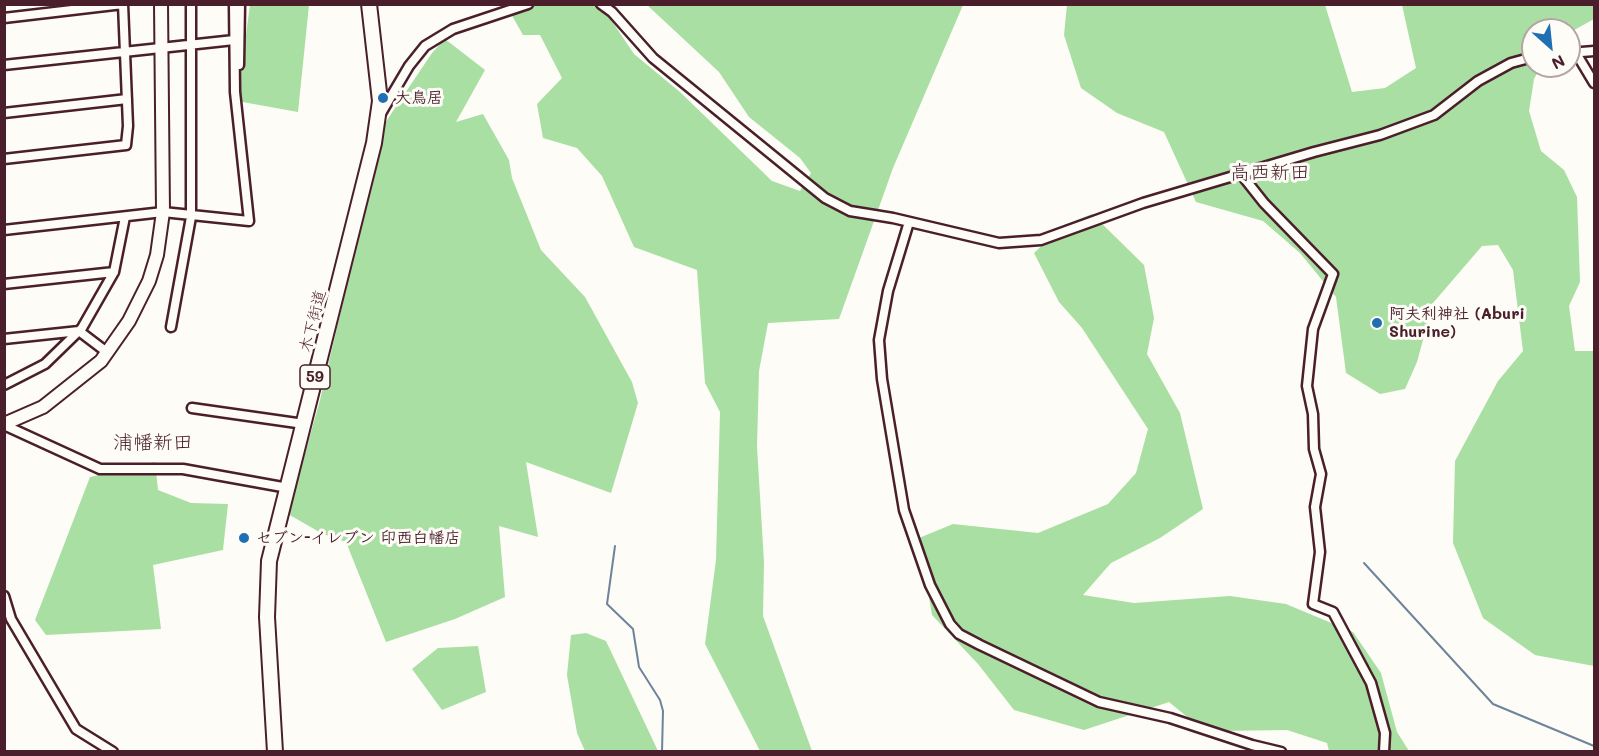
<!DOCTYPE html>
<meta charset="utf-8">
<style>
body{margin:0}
#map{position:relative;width:1599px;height:756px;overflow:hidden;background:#fdfcf7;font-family:Mali,sans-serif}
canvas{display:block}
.frame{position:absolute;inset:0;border:6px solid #4a1f2b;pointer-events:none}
.north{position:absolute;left:1521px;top:18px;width:60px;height:60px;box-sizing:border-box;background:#fdfcf7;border:2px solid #b5a4a5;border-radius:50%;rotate:153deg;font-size:16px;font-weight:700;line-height:24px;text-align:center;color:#4a1f2b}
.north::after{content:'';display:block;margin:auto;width:21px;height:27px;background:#1f6fb2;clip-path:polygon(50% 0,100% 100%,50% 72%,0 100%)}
</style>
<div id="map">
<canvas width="1599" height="756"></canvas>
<div class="frame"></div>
<div class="north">N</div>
</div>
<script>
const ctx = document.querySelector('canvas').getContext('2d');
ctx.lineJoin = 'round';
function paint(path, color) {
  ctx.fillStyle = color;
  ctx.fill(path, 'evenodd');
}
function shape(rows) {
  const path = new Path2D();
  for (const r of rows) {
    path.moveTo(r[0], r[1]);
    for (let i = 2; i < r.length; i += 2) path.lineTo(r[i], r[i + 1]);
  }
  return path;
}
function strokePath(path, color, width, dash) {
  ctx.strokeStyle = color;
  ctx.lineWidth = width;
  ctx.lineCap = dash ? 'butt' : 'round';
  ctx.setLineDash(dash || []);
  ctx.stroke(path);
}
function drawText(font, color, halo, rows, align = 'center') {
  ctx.font = font + ' Mali,"Klee One",sans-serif';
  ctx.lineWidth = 6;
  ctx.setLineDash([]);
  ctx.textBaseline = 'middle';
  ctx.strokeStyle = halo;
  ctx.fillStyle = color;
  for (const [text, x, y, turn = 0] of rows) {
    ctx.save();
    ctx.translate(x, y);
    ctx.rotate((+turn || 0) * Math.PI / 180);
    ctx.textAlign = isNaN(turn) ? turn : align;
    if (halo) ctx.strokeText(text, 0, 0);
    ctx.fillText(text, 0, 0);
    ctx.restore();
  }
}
paint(shape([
 [250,5,309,5,298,112,237,101],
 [506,5,601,5,634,54,680,92,772,181,800,191,811,173,800,158,749,117,719,72,647,5,963,5,893,168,839,319,768,323,759,371,757,447,764,562,763,616,812,751,760,751,705,644,716,560,720,412,705,383,697,270,634,247,602,176,577,148,543,138,537,104,562,78,540,35,523,35],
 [1067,5,1325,5,1352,92,1385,88,1416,68,1402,5,1594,5,1594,19,1569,33,1569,30,1533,30,1533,66,1541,66,1534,79,1529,111,1541,151,1564,170,1577,197,1580,282,1569,306,1575,351,1594,351,1594,666,1535,655,1483,618,1453,543,1455,461,1498,381,1523,351,1513,270,1498,245,1482,246,1433,303,1417,362,1405,389,1380,394,1346,373,1336,297,1300,253,1263,221,1196,202,1164,132,1117,113,1081,88,1064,35],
 [445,39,485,70,456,122,483,114,509,160,512,178,541,250,585,297,632,382,638,403,611,493,526,462,538,537,499,526,505,597,455,619,386,642,346,542,321,533,288,514,320,400,385,123,432,53],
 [1092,214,1144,265,1154,318,1147,354,1180,413,1203,509,1160,538,1111,563,1083,595,1134,603,1230,596,1286,604,1353,632,1381,673,1397,732,1409,751,1329,751,1327,743,1287,730,1219,731,1197,725,1169,702,1084,730,1014,710,978,664,932,615,919,538,953,524,1038,533,1108,504,1136,473,1148,429,1082,328,1059,302,1034,253,1064,225],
 [155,462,158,490,191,503,228,504,223,550,153,565,161,629,46,635,35,620,90,477],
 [586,633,606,641,658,751,585,751,577,733,567,675,571,635],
 [478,646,486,692,442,710,412,669,438,648]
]), '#a9dfa2');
strokePath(shape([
 [615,546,607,604,633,629,639,667,660,700,663,711,662,752],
 [1364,563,1493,704,1594,746]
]), '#6d849b', 2);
const street = shape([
 [601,4,612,12,653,58,825,198,850,211,893,218,999,243,1041,240,1143,203,1314,152,1380,135,1434,115,1478,81,1511,63,1533,57],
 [4,18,123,4,128,126,126,145,4,159],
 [1569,53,1594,51],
 [1576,53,1594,83],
 [4,65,234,40],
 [239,65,240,4],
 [4,113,127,99],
 [380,115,409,66,425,46,453,29,528,4],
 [1241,174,1264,203,1333,274,1313,329,1307,386,1313,414,1314,449,1321,474,1315,507,1320,552,1313,604,1333,612,1371,683,1385,733,1384,752],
 [909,222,888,291,879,340,882,379,904,510,930,585,950,624,959,634,980,645,1099,702,1170,718,1252,745,1281,752],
 [4,230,163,212,249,221,235,92,234,4],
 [4,284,114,272],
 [171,327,191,217,191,4],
 [4,339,79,331,108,353],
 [4,385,45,364,82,328,114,272,125,217],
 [192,408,304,424],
 [4,425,100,469,183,469,288,488],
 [4,596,11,619,76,729,113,752]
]);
const secondary = shape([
 [4,424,43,407,101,361,129,321,149,281,157,255,163,212,161,4]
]);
const primary = shape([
 [275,752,267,617,269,561,374,143,380,101,369,4]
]);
strokePath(street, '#4a1f2b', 13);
strokePath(secondary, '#4a1f2b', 16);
strokePath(primary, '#4a1f2b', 18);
strokePath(street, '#fdfcf7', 8);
strokePath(secondary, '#fdfcf7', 12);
strokePath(primary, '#fdfcf7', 14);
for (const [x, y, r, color] of [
 [383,98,6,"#1f6fb2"],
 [1377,323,6,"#1f6fb2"],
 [244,538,6,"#1f6fb2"]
]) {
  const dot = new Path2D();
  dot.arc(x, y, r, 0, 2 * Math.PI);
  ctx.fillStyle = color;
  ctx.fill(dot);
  strokePath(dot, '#fdfcf7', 2);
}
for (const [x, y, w] of [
 [315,377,30]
]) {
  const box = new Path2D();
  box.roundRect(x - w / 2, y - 12, w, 24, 4.5);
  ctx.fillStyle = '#fdfcf7';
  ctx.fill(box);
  strokePath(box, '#4a1f2b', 1.5);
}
drawText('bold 15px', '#4a1f2b', null, [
 ["59",315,377]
]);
drawText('bold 16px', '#4a1f2b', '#fdfcf7', [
 ["大鳥居",395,98],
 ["阿夫利神社 (Aburi",1389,314],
 ["Shurine)",1389,332],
 ["セブン-イレブン 印西白幡店",256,538]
], 'left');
drawText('16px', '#4a1f2b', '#fdfcf7', [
 ["木下街道",313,321,-76]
]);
drawText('20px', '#4a1f2b', '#fdfcf7', [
 ["高西新田",1270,173],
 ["浦幡新田",153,443]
]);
</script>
